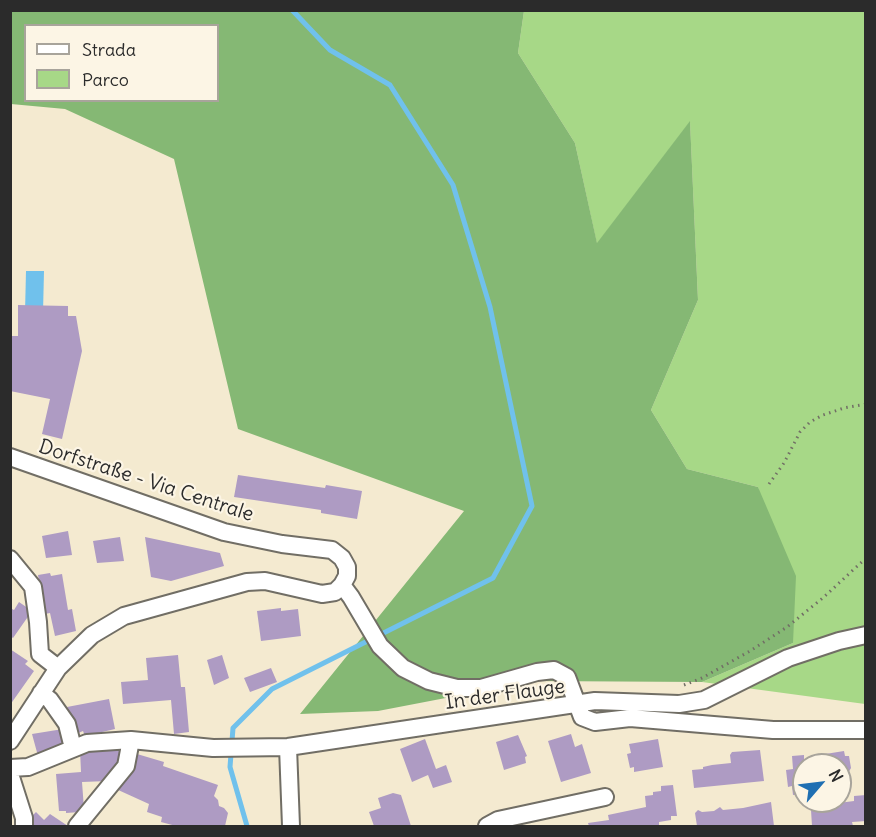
<!DOCTYPE html>
<meta charset="utf-8">
<style>
body{margin:0}
#map{position:relative;width:876px;height:837px;overflow:hidden;background:#f4ead0;font-family:Delius,sans-serif}
canvas{display:block}
.frame{position:absolute;inset:0;border:12px solid #2b2b2b;pointer-events:none}
.legend{position:absolute;left:24px;top:24px;width:195px;height:78px;box-sizing:border-box;background:#fcf5e5;border:2px solid #a8a49b;margin:0;padding:8px 10px;list-style:none;font-size:18px;color:#2b2b2b}
.legend li{display:flex;align-items:center;gap:12px;height:30px}
.legend b{width:30px;border:2px solid #a8a49b}
.north{position:absolute;left:792px;top:753px;width:60px;height:60px;box-sizing:border-box;background:#fcf5e5;border:2px solid #a8a49b;border-radius:50%;rotate:62deg;font-size:16px;font-weight:700;line-height:24px;text-align:center;color:#2b2b2b}
.north::after{content:'';display:block;margin:auto;width:21px;height:27px;background:#1f6fb2;clip-path:polygon(50% 0,100% 100%,50% 72%,0 100%)}
</style>
<div id="map">
<canvas width="876" height="837"></canvas>
<div class="frame"></div>
<ul class="legend">
<li><b style="height:8px;background:#fff"></b>Strada</li>
<li><b style="height:16px;background:#a7d887"></b>Parco</li>
</ul>
<div class="north">N</div>
</div>
<script>
const ctx = document.querySelector('canvas').getContext('2d');
ctx.lineJoin = 'round';
function paint(path, color) {
  ctx.fillStyle = color;
  ctx.fill(path, 'evenodd');
}
function shape(rows) {
  const path = new Path2D();
  for (const r of rows) {
    path.moveTo(r[0], r[1]);
    for (let i = 2; i < r.length; i += 2) path.lineTo(r[i], r[i + 1]);
  }
  return path;
}
function strokePath(path, color, width, dash) {
  ctx.strokeStyle = color;
  ctx.lineWidth = width;
  ctx.lineCap = dash ? 'butt' : 'round';
  ctx.setLineDash(dash || []);
  ctx.stroke(path);
}
function drawText(font, color, halo, rows, align = 'center') {
  ctx.font = font + ' Delius,sans-serif';
  ctx.lineWidth = 4.5;
  ctx.setLineDash([]);
  ctx.textBaseline = 'middle';
  ctx.strokeStyle = halo;
  ctx.fillStyle = color;
  for (const [text, x, y, turn = 0] of rows) {
    ctx.save();
    ctx.translate(x, y);
    ctx.rotate((+turn || 0) * Math.PI / 180);
    ctx.textAlign = isNaN(turn) ? turn : align;
    if (halo) ctx.strokeText(text, 0, 0);
    ctx.fillText(text, 0, 0);
    ctx.restore();
  }
}
paint(shape([
 [524,11,865,11,865,704,702,682,793,643,758,487,687,469,651,410,698,300,690,122,597,244,575,143,518,53]
]), '#a7d887');
paint(shape([
 [10,11,524,11,518,53,575,143,597,243,690,121,698,300,651,410,687,469,758,487,796,576,793,643,702,682,534,681,378,711,300,714,464,511,238,429,174,159,65,109,11,104],
 [26,26,218,26,218,100,26,100]
]), '#85b874');
paint(shape([
 [26,271,44,271,43,313,25,313]
]), '#70c1ec');
strokePath(shape([
 [247,826,230,767,233,728,272,689,493,578,532,506,490,307,453,185,390,85,330,50,292,10]
]), '#70c1ec', 5);
paint(shape([
 [18,305,68,306,68,316,76,316,82,351,62,439,42,434,50,399,10,391,10,336,18,336],
 [238,475,325,488,326,485,362,491,357,519,321,513,321,510,234,497],
 [68,531,72,555,46,558,42,536],
 [120,537,124,561,97,563,93,541],
 [145,537,220,553,224,566,171,581,151,577],
 [50,573,51,576,62,574,68,610,72,609,76,631,55,636,50,613,45,614,38,575],
 [19,602,32,611,13,638,10,636,10,608,14,610],
 [281,608,281,611,298,609,301,636,261,641,257,611],
 [10,649,28,661,25,664,34,671,10,705],
 [178,655,181,687,185,687,189,732,174,734,171,700,123,704,121,682,148,680,146,658],
 [222,655,229,678,214,685,207,660],
 [271,668,277,682,250,692,244,678],
 [109,699,115,729,85,736,83,731,76,734,67,707],
 [63,729,66,746,38,756,32,734],
 [571,734,575,747,582,744,591,773,561,782,548,741],
 [518,735,527,756,525,757,526,763,504,770,496,742],
 [425,739,436,769,446,765,452,782,433,788,428,775,412,782,400,749],
 [658,739,663,767,634,772,634,767,630,768,627,754,631,753,629,744],
 [118,746,123,763,108,781,82,782,84,809,80,809,80,812,66,813,66,811,59,811,56,774,81,772,80,750],
 [760,750,764,781,694,788,692,770,703,769,703,767,712,765,731,763,730,755,732,752],
 [844,751,845,756,849,756,851,768,847,775,840,776,840,765,804,765,804,790,801,794,793,795,792,786,788,787,786,770,793,769,792,756,804,755,804,763,813,756],
 [137,754,164,762,163,766,218,785,214,796,218,800,219,806,224,808,228,813,225,826,176,826,161,822,162,817,147,812,149,804,116,789],
 [673,785,677,816,671,816,671,820,659,822,659,825,651,826,589,826,588,823,609,820,608,815,646,807,645,796,653,795,653,792,661,791,661,786],
 [393,793,401,795,411,826,374,826,369,812,381,808,378,798],
 [866,795,866,821,852,822,853,826,812,826,811,810,832,806,831,804,854,801,854,796],
 [771,802,774,826,697,826,695,813,698,810,702,812,714,811,720,807,723,810,743,808],
 [36,812,44,820,50,814,68,826,30,826,26,822]
]), '#ae9bc3');
const minor = shape([
 [10,457,224,532,282,544,332,550,342,558,347,567,347,576,342,585,335,592,322,594,265,581,247,582,124,616,92,635,58,668,10,741],
 [10,559,33,587,38,622,40,654,58,668],
 [342,585,351,597,380,646,403,668,429,681,457,688,481,688,537,672,554,670,567,677,582,717,595,722,630,718,773,730,866,730],
 [41,693,50,700,67,724,73,748],
 [288,747,291,826],
 [10,768,28,767,87,743,131,740,213,748,288,747,595,701,679,704,704,700,788,658,839,641,866,635],
 [10,774,24,818,24,826],
 [77,826,126,766,131,740],
 [487,826,498,820,605,797]
]);
strokePath(minor, '#716e65', 20);
strokePath(shape([
 [769,484,784,463,800,432,810,422,823,415,844,408,866,404],
 [684,685,702,678,750,651,787,627,824,597,866,558]
]), '#716e65', 3, [1.5, 4.5]);
strokePath(minor, '#fff', 16);
drawText('20px', '#2b2b2b', '#fcf5e5', [
 ["Dorfstraße - Via Centrale",146,481,18],
 ["In der Flauge",505,695,-8]
]);
</script>
